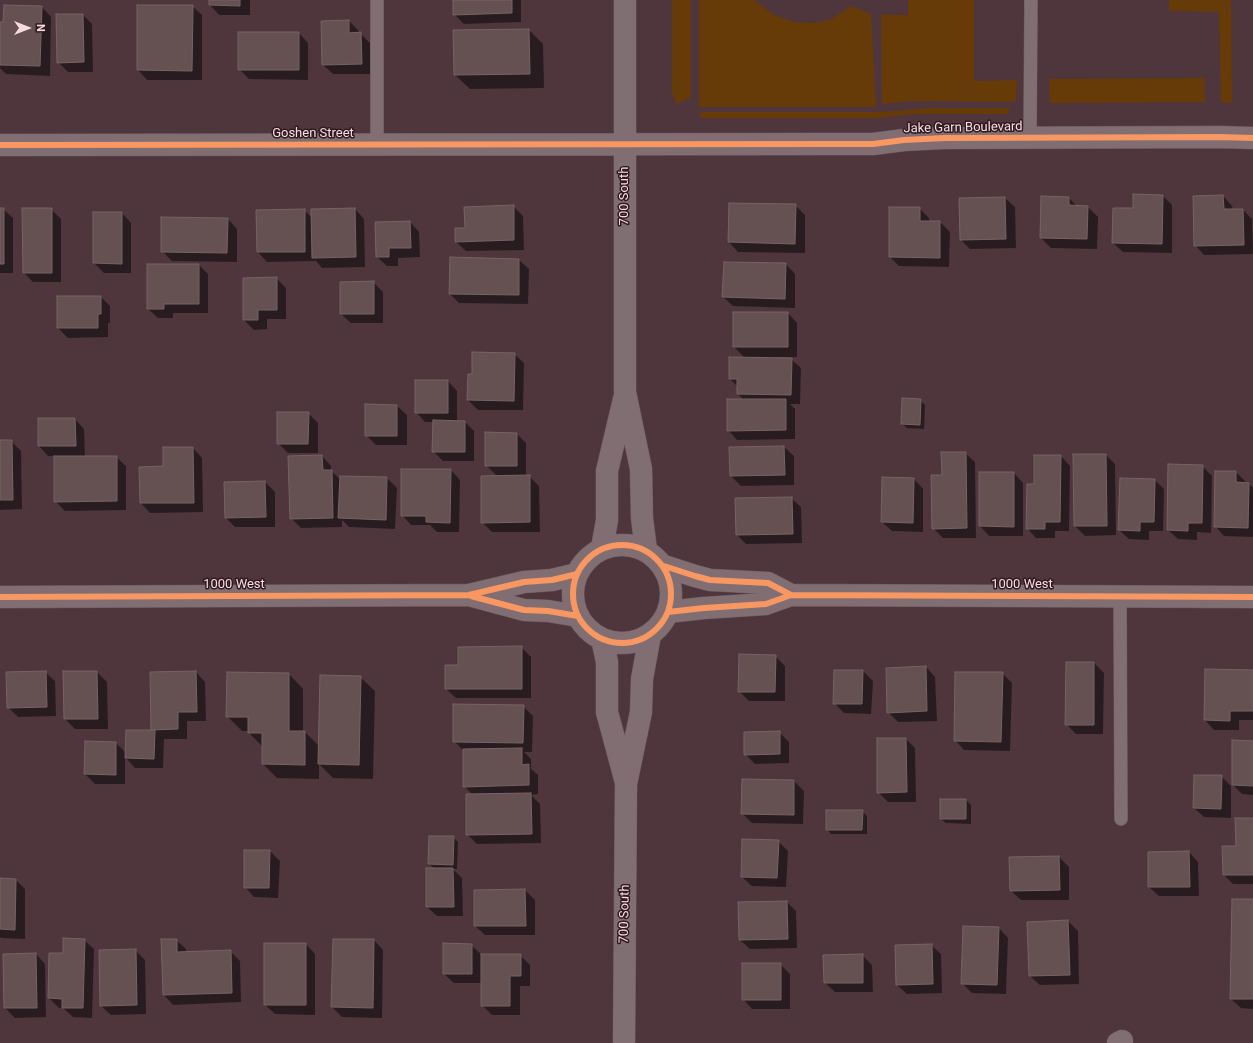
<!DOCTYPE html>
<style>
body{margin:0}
#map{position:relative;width:1253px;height:1043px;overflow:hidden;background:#4e363c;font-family:Roboto,sans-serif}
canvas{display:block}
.north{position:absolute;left:8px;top:8px;width:40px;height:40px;-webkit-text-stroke:3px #301b20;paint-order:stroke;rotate:90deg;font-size:11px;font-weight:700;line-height:16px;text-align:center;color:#f8dae0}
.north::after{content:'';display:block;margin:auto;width:14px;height:18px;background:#f8dae0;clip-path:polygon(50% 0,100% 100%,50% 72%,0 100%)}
</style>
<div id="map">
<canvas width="1253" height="1043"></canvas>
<div class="north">N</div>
</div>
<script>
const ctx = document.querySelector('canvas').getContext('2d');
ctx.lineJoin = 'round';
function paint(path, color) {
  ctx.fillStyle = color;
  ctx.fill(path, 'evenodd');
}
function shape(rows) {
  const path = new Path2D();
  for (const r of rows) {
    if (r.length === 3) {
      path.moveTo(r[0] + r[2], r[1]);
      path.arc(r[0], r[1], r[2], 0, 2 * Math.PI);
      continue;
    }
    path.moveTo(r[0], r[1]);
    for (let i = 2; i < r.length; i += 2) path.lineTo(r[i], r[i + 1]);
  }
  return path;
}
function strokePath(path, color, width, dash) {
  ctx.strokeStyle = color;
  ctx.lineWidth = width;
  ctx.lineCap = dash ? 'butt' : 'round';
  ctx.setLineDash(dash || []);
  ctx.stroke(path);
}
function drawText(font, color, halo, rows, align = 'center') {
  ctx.font = font + ' Roboto,sans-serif';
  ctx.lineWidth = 3;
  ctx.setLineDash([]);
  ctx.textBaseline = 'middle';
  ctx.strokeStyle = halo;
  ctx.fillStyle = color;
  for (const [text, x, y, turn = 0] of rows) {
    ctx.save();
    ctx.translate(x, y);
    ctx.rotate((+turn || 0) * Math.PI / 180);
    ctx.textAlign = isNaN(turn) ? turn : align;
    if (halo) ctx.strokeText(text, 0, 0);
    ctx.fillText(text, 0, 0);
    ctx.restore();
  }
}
paint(shape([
 [672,0,691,0,691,93,690,98,688,99,676,104,672,92],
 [699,0,754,0,774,15,794,22,813,23,830,20,851,6,871,14,876,107,700,107,699,105],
 [908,0,974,0,974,81,1017,80,1016,99,1014,102,911,101,882,104,881,14,893,15,908,15],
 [1169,0,1231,0,1232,103,1221,102,1219,12,1169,11],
 [1205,78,1205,102,1050,103,1049,79],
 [929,108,1009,108,1009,114,916,114,875,118,700,118,700,114,702,112,879,112]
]), '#673b08');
paint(shape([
 [210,0,250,0,250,15,219,15,210,5],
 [454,0,521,0,521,22,464,24,454,14],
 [192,6,202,15,202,80,147,80,138,70],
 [42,7,51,17,50,76,6,74,0,68,0,23,4,23],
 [83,15,92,24,93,72,68,72,58,62],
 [349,21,359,31,359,33,360,33,370,43,371,74,333,74,323,65],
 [529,30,543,44,544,88,470,89,455,75,454,31],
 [299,33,308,43,308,80,249,79,239,69],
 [1163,196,1172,205,1172,253,1123,252,1113,243,1134,209],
 [1223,196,1232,206,1233,210,1243,210,1252,219,1253,254,1204,255,1195,245],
 [1005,198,1015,207,1016,248,970,249,961,240],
 [1069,198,1078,207,1088,207,1098,217,1097,249,1051,248,1041,238],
 [730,204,795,205,805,215,805,253,738,252,729,242],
 [513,206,523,216,524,250,466,251,456,242,466,229],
 [919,208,929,218,929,222,940,222,950,232,949,267,899,266,890,257],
 [0,209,3,209,13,218,13,273,0,273],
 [51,209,61,219,61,282,33,282,24,273],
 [355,209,364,219,365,267,322,268,316,261,267,262,258,252,257,211,304,210,312,218],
 [94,213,122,213,131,223,131,273,104,273,94,263],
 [228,219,237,229,237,262,172,261,162,251],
 [410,222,419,232,420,257,398,258,398,266,387,266,377,257],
 [451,258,519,260,529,269,528,304,459,303,450,294],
 [786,264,795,274,795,308,733,306,723,297],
 [199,265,208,274,208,313,173,313,173,318,158,318,148,309],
 [276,278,286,288,286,319,267,319,267,329,254,330,244,320],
 [373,282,383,292,383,323,351,323,341,314],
 [101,297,110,306,110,323,108,323,108,337,68,338,58,328],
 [788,313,797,323,797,357,777,357,777,359,791,359,801,368,800,404,790,404,795,409,795,439,737,440,728,430,744,400,738,394,738,387,730,379,745,358,734,347],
 [514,354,524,363,523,410,478,410,468,400,469,375,473,375],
 [448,381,457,391,457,422,465,422,474,431,474,461,443,461,433,451,434,422,425,422,416,412],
 [920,400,925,405,924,429,907,428,902,424],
 [397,406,407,415,407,445,376,445,366,435],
 [308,413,318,423,318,453,288,453,278,443],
 [75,419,84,429,85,457,116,457,126,466,126,510,65,511,55,501,55,456,48,456,39,446],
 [517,434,526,443,526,476,529,476,539,486,540,532,492,532,482,522,497,476,486,465],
 [0,441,11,441,21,451,22,509,0,510],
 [784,447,794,456,794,485,741,486,731,476],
 [193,448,202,458,203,512,150,513,141,503,164,467],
 [965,453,975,462,976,538,943,538,933,528,943,476],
 [1106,455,1115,464,1116,535,1085,536,1075,526],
 [322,456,331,466,331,471,341,480,341,477,387,478,397,488,395,529,349,527,342,520,342,527,301,528,291,518],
 [1061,456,1070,466,1069,531,1055,531,1055,538,1036,538,1027,528,1035,485],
 [1202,466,1212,476,1211,533,1197,532,1197,540,1178,539,1168,530],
 [451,470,460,480,459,532,437,532,430,525,411,525,402,515],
 [1236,472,1246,482,1245,483,1249,484,1253,488,1253,537,1224,536,1215,526],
 [1014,473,1023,483,1023,536,989,536,980,526],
 [914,479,923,489,923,532,892,531,882,522],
 [1155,480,1164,489,1163,531,1149,531,1149,540,1129,539,1119,530],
 [265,482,275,492,275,527,235,527,226,518],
 [791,498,801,507,802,543,746,544,737,535],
 [521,647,531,657,531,698,456,698,446,689,459,666],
 [775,656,785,666,785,701,749,701,739,691],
 [1094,663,1104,673,1103,734,1076,734,1066,724],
 [926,667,935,677,937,721,898,722,888,712],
 [863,671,873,681,871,714,844,713,834,703],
 [1253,671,1253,720,1239,720,1239,730,1214,730,1205,720],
 [45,672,55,681,56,716,18,717,8,707],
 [64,672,97,672,107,682,108,729,75,729,65,719],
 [196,672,205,682,206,721,187,721,187,739,164,739,163,768,135,768,125,757,125,784,95,784,85,774,86,742,116,743,126,753,152,731,151,673],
 [1002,673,1012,683,1010,751,964,750,955,740],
 [289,674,303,689,303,732,305,732,319,746,360,677,375,691,373,779,333,778,319,764,319,779,277,778,263,764,263,747,249,733,249,731,242,731,227,716],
 [523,706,533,716,532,752,524,752,531,759,531,769,538,775,538,794,531,795,540,804,541,843,477,844,467,834,473,795,464,786,464,751,454,741],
 [779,732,789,742,789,763,755,764,745,754],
 [906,739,915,748,916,802,888,802,878,792],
 [1253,742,1253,795,1242,794,1233,785],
 [1221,776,1231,786,1231,818,1204,817,1194,808],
 [794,781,804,791,803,824,752,823,742,813],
 [966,800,971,805,971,824,946,823,941,819],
 [862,811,867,816,867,834,831,834,827,829],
 [1253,819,1253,884,1233,884,1224,875,1237,847],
 [453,837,458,842,457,869,453,869,462,878,463,916,437,916,427,907,435,869,429,864],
 [778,841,788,851,786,887,752,886,742,877],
 [270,851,280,861,278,898,254,897,245,887],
 [1189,852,1198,862,1199,896,1159,896,1149,887],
 [1059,857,1069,867,1069,900,1021,900,1011,891],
 [0,879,16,880,25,889,25,939,1,938,0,937],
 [525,890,535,900,535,935,485,935,475,926],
 [1253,900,1253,1009,1241,1008,1231,999],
 [787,902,796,911,797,948,750,949,740,940],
 [1068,921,1078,931,1079,984,1040,985,1030,976],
 [999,928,1008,938,1006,994,972,993,962,983],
 [84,940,94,949,92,1018,73,1017,63,1008,59,1008,49,998,64,954],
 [176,940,186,949,186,953,230,951,240,961,241,1002,173,1005,164,995],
 [374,940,383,950,382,1018,342,1017,332,1007],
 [306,944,315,954,315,1015,275,1014,265,1005],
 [471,945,481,954,520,955,530,965,530,986,520,986,520,1015,492,1015,482,1005,482,983,454,983,444,974],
 [931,945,941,954,942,993,907,994,897,985],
 [135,950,145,960,146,1014,111,1015,101,1006],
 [36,954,45,964,46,1017,15,1018,5,1008],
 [862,955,872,965,873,992,835,992,825,983],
 [780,964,790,974,790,1009,752,1009,743,999]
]), '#0007');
const building = shape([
 [209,0,240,0,240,6,209,5,209,0],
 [453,0,512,0,512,13,453,15,453,0],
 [4,5,42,6,40,66,0,65,0,22,3,22,4,5],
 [137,5,193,5,192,71,137,70,137,5],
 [56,14,83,14,84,62,57,63,56,14],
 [349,20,349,33,361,32,362,64,322,65,321,21,349,20],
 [529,29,530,74,454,75,453,30,529,29],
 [238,32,299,32,299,70,238,70,238,32],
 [1133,194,1163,195,1162,244,1112,243,1113,208,1133,208,1133,194],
 [1223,195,1224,209,1243,209,1244,245,1194,246,1193,196,1223,195],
 [1041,196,1069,197,1069,205,1088,206,1087,239,1040,238,1041,196],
 [1005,197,1006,239,960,240,959,198,1005,197],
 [729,203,796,204,795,244,728,242,729,203],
 [514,205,514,240,455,242,455,228,465,228,464,207,514,205],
 [889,207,920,207,920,221,940,221,940,258,889,257,889,207],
 [0,208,4,208,4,264,0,264,0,208],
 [22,208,52,208,52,273,23,273,22,208],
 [355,208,356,257,312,258,311,209,355,208],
 [305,209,305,252,257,252,256,210,305,209],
 [93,212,122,212,122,264,93,263,93,212],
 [161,217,228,218,227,253,161,252,161,217],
 [410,221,411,248,389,248,389,257,376,257,375,222,410,221],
 [450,257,519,259,519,295,449,294,450,257],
 [724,262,786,263,785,299,722,297,724,262],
 [147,264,199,264,199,304,164,304,164,309,147,309,147,264],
 [277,277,277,310,258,310,258,320,243,320,243,278,277,277],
 [374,281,374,314,340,314,340,282,374,281],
 [57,296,101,296,101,314,98,314,98,328,57,328,57,296],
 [733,312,788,312,788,347,733,347,733,312],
 [472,352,515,353,514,401,467,400,468,374,472,374,472,352],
 [729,357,792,358,791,395,737,394,737,379,729,379,729,357],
 [415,380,448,380,448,413,415,413,415,380],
 [902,398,921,399,920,425,901,424,902,398],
 [727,399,786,399,786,430,727,431,727,399],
 [365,404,397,405,397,436,365,436,365,404],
 [277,412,309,412,308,444,277,444,277,412],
 [38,418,75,418,76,446,38,446,38,418],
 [433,420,465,421,465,452,432,452,433,420],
 [485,432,517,433,517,466,485,466,485,432],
 [0,440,12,440,13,500,0,500,0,440],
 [784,446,785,475,730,476,729,447,784,446],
 [163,447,193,447,194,503,140,503,139,467,163,466,163,447],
 [941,452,966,452,967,528,932,529,931,475,942,475,941,452],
 [1073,454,1106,454,1107,526,1074,526,1073,454],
 [322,455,323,470,332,470,333,518,290,519,288,456,322,455],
 [1034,455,1061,455,1060,522,1045,522,1045,529,1026,529,1027,484,1034,484,1034,455],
 [54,456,117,456,117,501,54,502,54,456],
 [1168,464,1203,465,1202,523,1188,523,1188,531,1167,530,1168,464],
 [401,469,451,469,450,523,426,522,426,516,401,516,401,469],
 [1215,471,1236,471,1236,482,1249,483,1248,528,1214,527,1215,471],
 [979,472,1014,472,1014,527,979,526,979,472],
 [530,475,530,522,481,523,481,476,530,475],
 [340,476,387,477,386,520,338,518,340,476],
 [882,477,914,478,913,523,881,522,882,477],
 [1120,478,1155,479,1154,522,1140,522,1140,531,1118,530,1120,478],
 [265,481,266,517,225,518,224,482,265,481],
 [792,497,793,534,736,535,735,498,792,497],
 [522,646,522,689,445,689,445,665,458,665,458,647,522,646],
 [739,654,776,655,775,692,738,692,739,654],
 [1066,662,1094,662,1094,725,1065,725,1066,662],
 [926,666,927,711,887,713,886,668,926,666],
 [1205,669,1253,670,1253,711,1230,711,1230,721,1204,720,1205,669],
 [834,670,863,670,862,704,833,704,834,670],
 [46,671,47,707,7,708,6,672,46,671],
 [63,671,97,671,98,719,64,719,63,671],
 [196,671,197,712,178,712,178,729,151,730,150,672,196,671],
 [227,672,289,673,289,731,305,731,305,765,262,764,262,733,248,733,248,717,226,717,227,672],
 [955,672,1003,672,1001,742,954,741,955,672],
 [320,675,361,676,359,765,318,764,320,675],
 [453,704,524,705,523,743,453,742,453,704],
 [126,730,155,730,154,759,125,758,126,730],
 [780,731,780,754,744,755,744,732,780,731],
 [877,738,906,738,907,792,877,793,877,738],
 [1232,740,1253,741,1253,786,1232,785,1232,740],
 [85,741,116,742,116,775,84,774,85,741],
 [522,748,522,765,529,764,529,785,463,787,463,749,522,748],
 [1194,775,1222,775,1221,809,1193,808,1194,775],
 [742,779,794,780,794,815,741,814,742,779],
 [531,793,532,834,466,835,466,794,531,793],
 [940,799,966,799,966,819,940,819,940,799],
 [826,810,863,810,862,830,826,830,826,810],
 [1235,818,1253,818,1253,875,1223,875,1222,846,1236,846,1235,818],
 [429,836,454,836,453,865,428,864,429,836],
 [742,839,779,840,777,878,741,877,742,839],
 [244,850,270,850,269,888,244,888,244,850],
 [1189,851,1190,887,1148,887,1148,852,1189,851],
 [1059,856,1060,890,1010,891,1009,857,1059,856],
 [426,868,453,868,454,907,426,907,426,868],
 [0,878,16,879,15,930,0,929,0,878],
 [525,889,526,926,474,926,474,890,525,889],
 [1232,899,1253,899,1253,999,1230,999,1232,899],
 [787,901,788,939,739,940,738,902,787,901],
 [1068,920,1070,975,1029,976,1027,922,1068,920],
 [963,926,999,927,997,985,961,984,963,926],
 [63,938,85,939,83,1008,62,1008,62,999,48,998,49,953,63,953,63,938],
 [161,939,177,939,177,952,231,950,232,993,163,995,161,939],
 [333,939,374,939,373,1008,331,1007,333,939],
 [264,943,306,943,306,1005,264,1005,264,943],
 [443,943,472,944,472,974,443,974,443,943],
 [932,944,933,984,896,985,895,945,932,944],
 [136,949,137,1005,100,1006,99,950,136,949],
 [36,953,37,1008,4,1008,3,954,36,953],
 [481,954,521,954,521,976,510,976,510,1006,481,1006,481,954],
 [863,954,863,983,824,983,823,955,863,954],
 [742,963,781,963,781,1000,742,1000,742,963]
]);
paint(building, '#655052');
strokePath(building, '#776365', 1);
const service = shape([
 [377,0,377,145],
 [1030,138,1031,0],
 [1120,596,1121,819]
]);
const minor = shape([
 [625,0,625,392,641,469,642,518,646,550],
 [0,145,839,144,873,144,904,140,945,138,1220,137,1253,138],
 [622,594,49],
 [602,548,607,520,607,471,624,399],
 [664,566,695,576,710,580,768,583,791,595],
 [472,596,524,610,548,611,578,616],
 [0,597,469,595,524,582,552,580,577,574],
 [668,612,704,608,766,604,791,595,1253,597],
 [602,639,607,662,607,712,625,779],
 [624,1043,626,784,641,712,642,679,650,635],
 [1118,1043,1122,1041]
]);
strokePath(service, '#695359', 14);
strokePath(minor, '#695359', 23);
strokePath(service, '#806e72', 13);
strokePath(minor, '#806e72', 22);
strokePath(shape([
 [0,145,839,144,873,144,904,140,945,138,1220,137,1253,138],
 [622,594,49],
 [664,566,695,576,710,580,768,583,791,595],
 [471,596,524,610,548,611,578,616],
 [0,597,469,595,524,582,552,580,577,574],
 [668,612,704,608,766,604,791,595,1253,597]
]), '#f99763', 6);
drawText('13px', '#f8dae0', '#301b20', [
 ["Jake Garn Boulevard",963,128,-1],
 ["Goshen Street",313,134],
 ["700 South",625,196,-90],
 ["1000 West",234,585],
 ["1000 West",1022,585],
 ["700 South",625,914,-89]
]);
</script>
